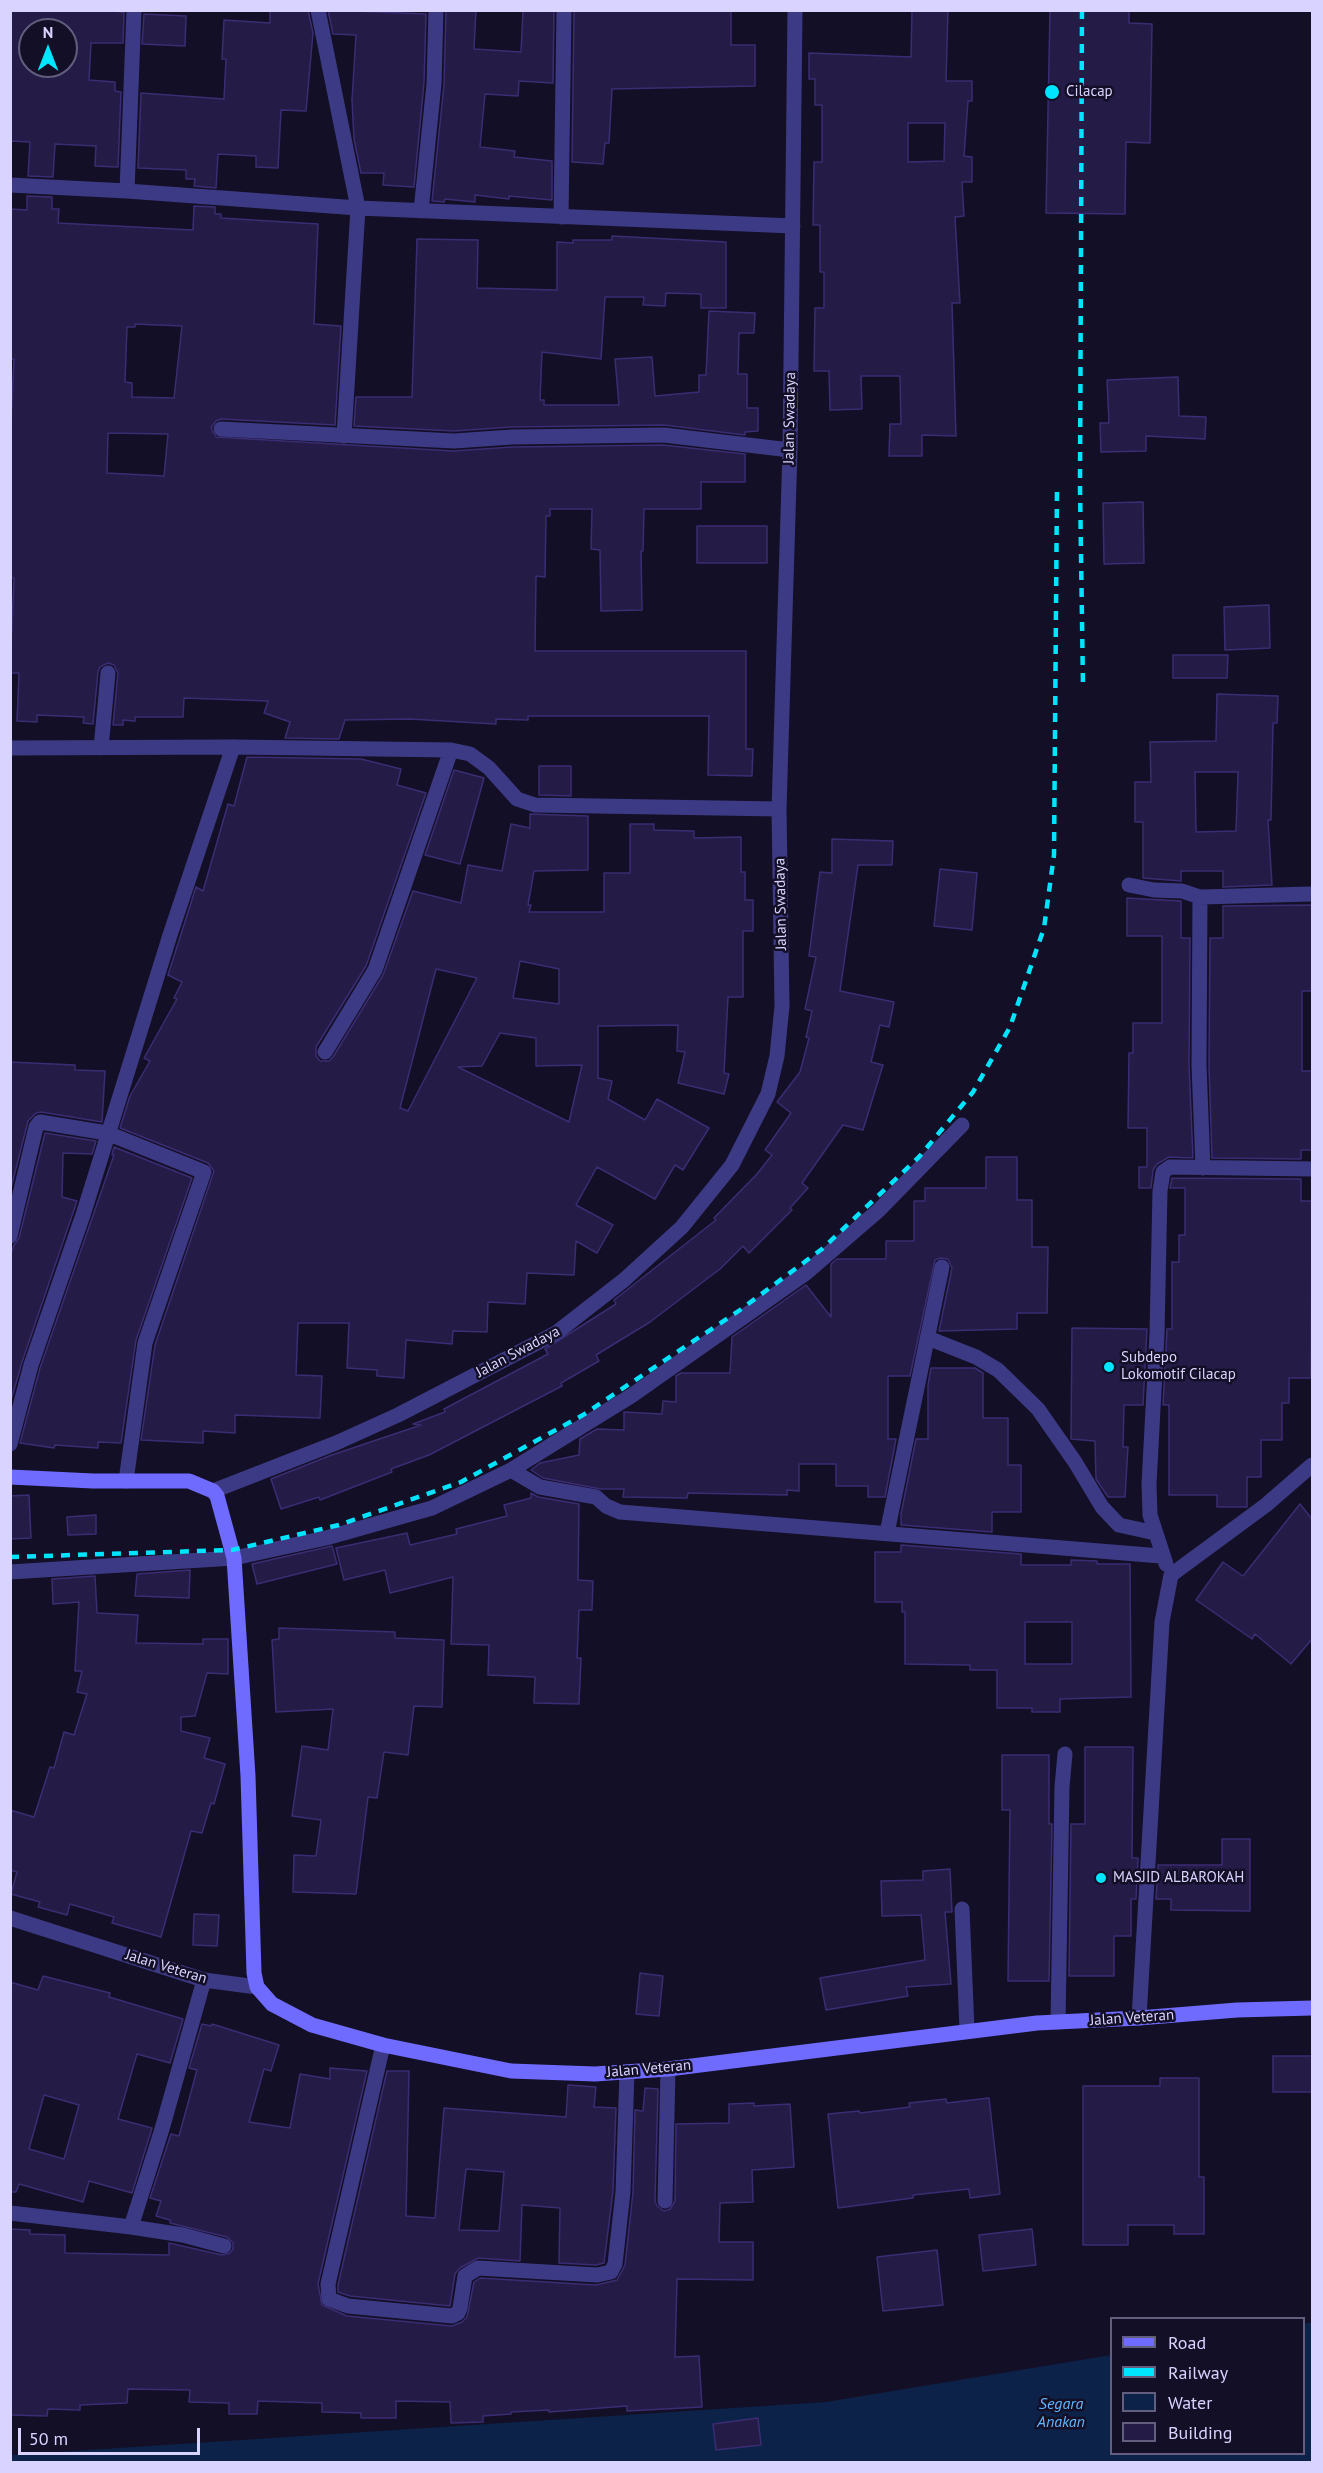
<!DOCTYPE html>
<style>
body{margin:0}
#map{position:relative;width:1323px;height:2473px;overflow:hidden;background:#130f26;font-family:"PT Sans",sans-serif}
canvas{display:block}
.frame{position:absolute;inset:0;border:12px solid #d9d4ff;pointer-events:none}
.legend{position:absolute;left:1110px;top:2317px;width:195px;height:138px;box-sizing:border-box;background:#130f26;border:2px solid #625e7d;margin:0;padding:8px 10px;list-style:none;font-size:18px;color:#d9d4ff}
.legend li{display:flex;align-items:center;gap:12px;height:30px}
.legend b{width:30px;border:2px solid #625e7d}
.north{position:absolute;left:18px;top:18px;width:60px;height:60px;box-sizing:border-box;background:#130f26;border:2px solid #625e7d;border-radius:50%;rotate:0deg;font-size:16px;font-weight:700;line-height:24px;text-align:center;color:#d9d4ff}
.north::after{content:'';display:block;margin:auto;width:21px;height:27px;background:#00e5ff;clip-path:polygon(50% 0,100% 100%,50% 72%,0 100%)}
.scale{position:absolute;left:18px;top:2428px;width:182px;height:27px;box-sizing:border-box;border:3px solid #d9d4ff;border-top:0;padding-left:8px;font-size:18px;line-height:21px;white-space:nowrap;color:#d9d4ff;-webkit-text-stroke:4px #130f26;paint-order:stroke}
</style>
<div id="map">
<canvas width="1323" height="2473"></canvas>
<div class="frame"></div>
<ul class="legend">
<li><b style="height:8px;background:#6f6bff"></b>Road</li>
<li><b style="height:8px;background:#00e5ff"></b>Railway</li>
<li><b style="height:16px;background:#0c2248"></b>Water</li>
<li><b style="height:16px;background:#241b47"></b>Building</li>
</ul>
<div class="north">N</div>
<div class="scale">50 m</div>
</div>
<script>
const ctx = document.querySelector('canvas').getContext('2d');
ctx.lineJoin = 'round';
function paint(path, color) {
  ctx.fillStyle = color;
  ctx.fill(path, 'evenodd');
}
function shape(rows) {
  const path = new Path2D();
  for (const r of rows) {
    path.moveTo(r[0], r[1]);
    for (let i = 2; i < r.length; i += 2) path.lineTo(r[i], r[i + 1]);
  }
  return path;
}
function strokePath(path, color, width, dash) {
  ctx.strokeStyle = color;
  ctx.lineWidth = width;
  ctx.lineCap = dash ? 'butt' : 'round';
  ctx.setLineDash(dash || []);
  ctx.stroke(path);
}
function drawText(font, color, halo, rows, align = 'center') {
  ctx.font = font + ' "PT Sans",sans-serif';
  ctx.lineWidth = 5;
  ctx.setLineDash([]);
  ctx.textBaseline = 'middle';
  ctx.strokeStyle = halo;
  ctx.fillStyle = color;
  for (const [text, x, y, turn = 0] of rows) {
    ctx.save();
    ctx.translate(x, y);
    ctx.rotate((+turn || 0) * Math.PI / 180);
    ctx.textAlign = isNaN(turn) ? turn : align;
    if (halo) ctx.strokeText(text, 0, 0);
    ctx.fillText(text, 0, 0);
    ctx.restore();
  }
}
paint(shape([
 [1312,2322,1312,2462,11,2462,11,2455,826,2402,1111,2355,1112,2454,1304,2454,1304,2324]
]), '#0c2248');
const building = shape([
 [10,10,113,10,124,13,123,43,91,43,89,80,115,82,115,91,121,92,118,167,95,166,96,146,55,144,53,177,28,176,30,142,10,141,10,10],
 [30,30,66,30,66,66,30,66,30,30],
 [270,10,308,10,313,33,306,111,281,110,278,168,256,167,256,156,218,154,216,188,194,186,195,179,186,179,186,170,138,168,141,93,224,99,226,59,222,59,224,20,270,23,270,10],
 [328,10,426,14,424,83,414,187,383,185,384,173,361,173,354,139,352,100,356,35,333,34,328,10],
 [446,10,476,10,474,49,521,52,523,10,554,10,553,83,519,81,518,96,485,94,480,147,515,151,514,157,552,161,552,200,509,196,509,199,475,195,475,202,445,199,444,202,432,201,444,85,446,10],
 [574,10,731,11,731,45,755,45,755,86,612,89,609,143,605,143,603,164,572,162,574,10],
 [912,10,948,10,946,81,972,81,972,101,968,101,964,156,972,157,972,182,962,182,964,216,955,217,960,303,952,303,956,436,922,435,922,456,889,456,890,424,901,424,900,376,861,376,862,409,830,410,829,371,814,371,815,308,824,308,824,272,820,272,820,225,813,225,814,162,822,162,822,105,815,105,815,79,809,79,809,53,911,57,912,10],
 [908,123,945,123,944,161,908,162,908,123],
 [1050,10,1129,10,1129,23,1152,24,1150,143,1126,142,1125,214,1046,213,1050,10],
 [144,14,186,16,185,46,142,44,144,14],
 [27,196,52,197,52,209,59,209,58,223,193,230,194,206,215,207,215,214,221,214,221,218,318,224,314,324,341,326,335,425,221,419,216,421,211,428,216,437,453,451,512,447,663,445,745,454,745,482,701,482,701,509,644,509,643,551,641,551,642,610,601,611,600,550,591,549,592,509,550,509,550,516,546,516,545,577,536,576,535,651,746,651,746,749,753,749,752,776,708,775,709,716,528,716,528,720,496,719,496,724,410,719,345,720,339,739,285,738,290,722,264,713,268,701,184,698,183,717,135,717,135,721,123,720,123,725,113,725,118,673,114,665,108,663,100,667,98,672,93,724,83,723,84,717,37,715,37,722,17,721,19,673,10,673,14,578,10,578,10,446,14,359,10,359,10,209,27,210,27,196],
 [135,324,182,326,174,398,132,397,132,383,125,382,127,327,135,327,135,324],
 [108,433,168,434,164,476,107,473,108,433],
 [612,236,726,242,726,308,701,308,701,294,666,293,665,306,643,305,644,297,605,297,601,359,542,352,540,400,544,400,544,405,619,405,615,359,652,357,655,396,699,392,699,375,706,375,709,311,755,313,754,333,739,333,738,374,747,374,747,408,758,408,758,431,745,432,745,435,664,425,512,427,454,431,354,426,356,397,412,397,417,239,478,240,477,288,557,290,557,242,573,243,573,240,612,240,612,236],
 [1178,377,1179,416,1206,417,1205,439,1146,436,1146,451,1101,452,1100,423,1109,423,1107,380,1178,377],
 [1143,502,1144,563,1104,564,1103,503,1143,502],
 [697,526,767,526,767,563,697,563,697,526],
 [1269,605,1270,648,1225,650,1224,607,1269,605],
 [1173,655,1228,655,1227,678,1173,678,1173,655],
 [1217,694,1278,696,1277,723,1273,723,1271,820,1268,820,1272,885,1223,887,1223,871,1181,871,1181,881,1143,878,1143,822,1135,822,1135,782,1151,782,1150,742,1216,741,1217,694],
 [1195,772,1238,772,1236,831,1196,832,1195,772],
 [247,757,361,759,401,769,397,785,426,793,366,966,316,1047,316,1056,320,1061,329,1061,333,1057,383,975,413,891,461,903,468,865,502,871,511,824,530,828,530,814,588,816,588,870,534,871,528,905,531,905,529,912,604,912,604,873,630,873,630,824,654,824,654,830,694,831,694,838,741,837,741,872,745,872,745,900,753,900,753,931,743,931,743,997,728,997,724,1073,729,1074,724,1094,678,1083,685,1052,677,1051,678,1025,598,1026,598,1078,612,1081,608,1099,645,1120,657,1099,709,1128,683,1170,675,1165,655,1199,597,1167,576,1205,613,1225,597,1253,576,1241,574,1275,527,1273,525,1304,488,1302,487,1332,453,1331,452,1344,406,1340,404,1378,377,1376,377,1370,347,1368,349,1323,298,1323,296,1375,322,1376,320,1418,235,1415,235,1433,203,1431,203,1443,141,1440,155,1345,214,1171,208,1163,120,1128,130,1096,150,1061,144,1058,177,999,174,998,182,982,168,975,196,887,203,891,228,804,234,806,247,757],
 [520,961,559,969,559,1004,513,998,520,961],
 [436,969,477,978,408,1111,400,1108,436,969],
 [500,1033,536,1038,536,1066,582,1065,569,1122,458,1067,482,1066,500,1033],
 [539,766,571,766,571,796,539,795,539,766],
 [454,770,484,778,460,864,425,855,454,770],
 [832,839,893,841,892,865,858,865,840,991,894,1002,889,1027,880,1025,871,1062,883,1065,863,1130,843,1125,802,1183,808,1188,790,1208,792,1210,749,1253,743,1246,720,1269,650,1322,596,1355,599,1361,561,1383,562,1386,429,1455,391,1469,392,1472,320,1500,319,1497,281,1509,271,1479,329,1456,421,1425,413,1424,445,1412,444,1409,548,1354,545,1349,616,1304,614,1300,716,1220,714,1218,757,1174,772,1155,765,1150,791,1113,777,1102,800,1072,809,1038,806,1037,812,1011,805,1009,816,957,809,956,820,872,832,873,832,839],
 [940,869,977,873,972,930,934,926,940,869],
 [1127,898,1181,901,1181,938,1190,938,1189,1065,1193,1158,1169,1157,1157,1164,1153,1170,1151,1188,1139,1188,1139,1167,1147,1167,1147,1128,1128,1128,1129,1053,1133,1053,1133,1023,1162,1023,1162,936,1127,936,1127,898],
 [1312,905,1312,991,1302,991,1302,1071,1312,1071,1312,1150,1301,1150,1301,1159,1212,1158,1209,1065,1210,938,1223,938,1223,906,1312,905],
 [10,1062,75,1065,75,1070,105,1071,102,1122,41,1112,36,1113,28,1121,10,1192,10,1062],
 [45,1133,96,1141,92,1154,63,1153,62,1197,77,1201,22,1362,10,1404,10,1256,14,1245,19,1238,45,1133],
 [114,1147,192,1178,136,1340,121,1443,98,1442,98,1448,55,1445,54,1448,20,1443,40,1368,114,1155,112,1155,114,1147],
 [986,1157,1017,1157,1017,1200,1032,1200,1032,1247,1048,1247,1047,1313,1017,1313,1017,1329,939,1331,952,1268,948,1259,940,1258,935,1260,910,1376,888,1376,888,1439,896,1439,885,1497,868,1497,868,1486,836,1486,836,1464,799,1464,799,1491,787,1490,787,1495,688,1493,687,1498,623,1497,624,1489,601,1489,543,1478,531,1470,540,1463,579,1455,580,1439,597,1429,624,1430,624,1412,662,1414,663,1401,676,1402,676,1376,681,1373,730,1373,732,1337,806,1285,831,1317,831,1264,837,1259,886,1259,886,1241,914,1241,914,1201,925,1201,925,1188,986,1188,986,1157],
 [1172,1178,1301,1179,1301,1201,1312,1201,1311,1378,1289,1378,1289,1403,1282,1403,1282,1440,1261,1440,1261,1477,1247,1477,1247,1507,1217,1507,1217,1495,1169,1495,1169,1405,1163,1405,1167,1329,1172,1329,1172,1262,1179,1262,1179,1235,1185,1235,1185,1188,1170,1188,1172,1178],
 [1072,1328,1147,1329,1143,1405,1124,1405,1123,1447,1128,1447,1125,1497,1108,1497,1096,1479,1095,1441,1071,1439,1072,1328],
 [931,1368,975,1368,983,1373,983,1418,1008,1418,1008,1465,1021,1465,1021,1512,992,1512,992,1532,901,1525,901,1514,916,1439,928,1439,928,1385,931,1368],
 [531,1493,538,1497,579,1504,578,1580,593,1581,592,1610,579,1610,577,1658,581,1658,579,1704,534,1703,535,1677,488,1675,489,1645,451,1644,453,1577,390,1593,385,1570,344,1580,336,1548,407,1533,410,1545,457,1534,456,1529,507,1516,504,1505,531,1498,531,1493],
 [29,1495,31,1538,10,1539,10,1496,29,1495],
 [1300,1504,1312,1519,1312,1639,1291,1664,1255,1634,1252,1639,1196,1600,1223,1562,1243,1576,1300,1504],
 [96,1515,96,1534,68,1535,67,1517,96,1515],
 [901,1545,1021,1554,1021,1565,1071,1565,1071,1560,1097,1561,1097,1564,1130,1564,1131,1697,1060,1699,1060,1712,1032,1712,1032,1708,997,1708,997,1670,970,1670,970,1665,905,1664,905,1612,902,1612,902,1602,875,1602,875,1552,901,1552,901,1545],
 [1025,1622,1072,1622,1072,1664,1025,1664,1025,1622],
 [332,1546,337,1564,257,1584,252,1564,332,1546],
 [190,1570,189,1598,135,1596,137,1574,190,1570],
 [95,1576,97,1613,138,1615,136,1643,203,1644,203,1639,228,1639,228,1674,207,1673,195,1716,181,1717,181,1731,210,1738,204,1758,225,1764,214,1804,211,1803,202,1833,191,1831,161,1937,112,1923,114,1917,70,1904,67,1915,38,1907,40,1902,11,1894,17,1872,10,1870,10,1810,34,1817,50,1767,54,1768,64,1732,74,1735,87,1694,77,1692,82,1671,75,1671,79,1602,53,1604,52,1579,95,1576],
 [279,1628,395,1632,395,1638,444,1640,442,1707,414,1706,408,1755,384,1752,377,1798,368,1797,356,1894,293,1892,294,1855,316,1856,321,1820,292,1816,302,1746,328,1750,333,1709,276,1712,272,1640,279,1639,279,1628],
 [1085,1747,1133,1747,1132,1858,1138,1858,1136,1899,1131,1899,1131,1936,1114,1936,1114,1976,1069,1976,1071,1824,1085,1824,1085,1747],
 [1002,1755,1049,1755,1049,1824,1052,1824,1049,1981,1008,1981,1010,1810,1002,1810,1002,1755],
 [1222,1839,1250,1839,1250,1911,1171,1910,1171,1899,1156,1899,1158,1865,1222,1865,1222,1839],
 [950,1869,952,1912,945,1912,951,1984,906,1987,908,1996,826,2010,820,1978,925,1960,921,1915,882,1916,881,1881,923,1880,923,1871,950,1869],
 [194,1914,219,1915,217,1946,193,1945,194,1914],
 [640,1973,663,1976,659,2016,636,2014,640,1973],
 [43,1976,110,1993,109,1997,183,2019,170,2063,137,2054,118,2119,152,2128,132,2193,89,2181,83,2202,19,2184,16,2192,10,2192,10,1982,38,1990,43,1976],
 [44,2095,79,2105,64,2159,29,2149,44,2095],
 [202,2024,211,2026,212,2024,279,2045,271,2071,264,2069,249,2122,290,2128,300,2074,330,2079,330,2068,367,2071,318,2284,322,2305,347,2316,452,2326,462,2322,467,2317,474,2282,480,2278,596,2285,617,2280,625,2265,633,2192,635,2110,643,2111,645,2088,658,2089,655,2201,657,2206,664,2211,670,2209,675,2201,676,2124,729,2123,729,2104,754,2103,754,2106,790,2104,794,2167,752,2170,753,2202,720,2203,719,2242,753,2242,753,2280,677,2279,675,2357,699,2356,702,2407,627,2411,627,2406,549,2412,549,2410,511,2412,511,2414,483,2416,483,2422,451,2423,450,2402,396,2401,396,2418,361,2418,361,2413,322,2412,322,2403,258,2401,257,2414,229,2414,229,2403,189,2402,190,2390,128,2389,127,2403,80,2405,80,2410,48,2409,47,2416,10,2415,10,2229,30,2230,30,2234,65,2235,65,2253,169,2255,169,2243,222,2255,230,2253,233,2249,233,2243,227,2237,170,2223,170,2220,156,2216,161,2201,150,2198,171,2134,179,2136,197,2070,189,2068,202,2024],
 [1273,2056,1312,2056,1312,2092,1273,2092,1273,2056],
 [387,2071,409,2071,406,2216,435,2218,444,2108,566,2117,568,2085,596,2087,594,2107,616,2108,613,2191,604,2263,596,2265,559,2263,560,2208,522,2205,520,2261,478,2258,460,2268,455,2274,450,2306,350,2296,338,2292,338,2285,387,2071],
 [466,2169,504,2172,499,2231,459,2230,466,2169],
 [1160,2078,1199,2078,1199,2177,1204,2177,1204,2234,1174,2234,1174,2225,1128,2225,1128,2245,1083,2245,1083,2086,1160,2086,1160,2078],
 [989,2098,1000,2194,970,2198,969,2189,913,2195,913,2198,838,2208,828,2114,859,2111,860,2113,910,2107,909,2103,946,2099,947,2103,989,2098],
 [1032,2229,1036,2265,983,2271,979,2235,1032,2229],
 [937,2250,943,2305,883,2311,877,2257,937,2250],
 [758,2418,761,2445,716,2450,713,2424,758,2418]
]);
paint(building, '#241b47');
strokePath(building, '#3b2d73', 1.5);
strokePath(shape([
 [318,10,358,208,344,436],
 [10,185,127,191,358,208,793,226],
 [127,191,134,10],
 [421,211,434,84,436,10],
 [561,217,564,10],
 [221,429,454,441,512,437,664,435,790,450],
 [10,748,233,747,451,750,470,754,489,768,517,799,535,805,779,809],
 [101,748,108,673],
 [1129,885,1154,890,1182,891,1200,897],
 [325,1052,375,970,451,750],
 [1203,1168,1199,1065,1200,897,1312,894],
 [10,1236,36,1127,40,1122,107,1133,204,1172,145,1343,126,1481],
 [928,1338,976,1357,998,1370,1038,1409,1075,1462,1102,1507,1119,1525,1155,1533],
 [10,1444,31,1365,83,1215,170,935,233,747],
 [511,1470,540,1487,596,1497,606,1506,620,1512,1161,1556],
 [213,1491,336,1443,398,1415,556,1333,624,1280,682,1227,732,1165,768,1094,777,1056,782,1006,779,809,790,450,795,10],
 [887,1533,942,1267],
 [1166,1564,1150,1515,1149,1484,1157,1334,1160,1191,1163,1172,1170,1167,1312,1169],
 [10,1572,234,1558,326,1538,432,1508,511,1470,631,1396,806,1273,879,1210,962,1125],
 [962,1909,967,2030],
 [10,1918,204,1980,257,1987],
 [1139,2018,1162,1622,1171,1575,1266,1505,1312,1465],
 [1058,2022,1062,1787,1065,1754],
 [383,2045,328,2284,329,2299,348,2306,452,2316,458,2313,460,2308,465,2276,478,2268,597,2275,611,2272,615,2264,623,2192,627,2072],
 [665,2201,668,2069],
 [10,2213,131,2227,183,2235,224,2246],
 [131,2227,162,2129,204,1980]
]), '#3d3a85', 15);
strokePath(shape([
 [10,1477,93,1481,189,1481,213,1491,217,1496,234,1558,248,1776,254,1973,257,1987,272,2004,312,2025,383,2045,511,2071,595,2074,668,2069,1037,2023,1139,2018,1237,2010,1312,2008]
]), '#6f6bff', 15);
strokePath(shape([
 [1082,10,1080,486,1083,686],
 [10,1557,232,1550,339,1525,461,1482,583,1415,740,1310,822,1249,919,1157,973,1092,1010,1027,1044,928,1054,855,1057,486]
]), '#00e5ff', 4.5, [9, 8]);
for (const [x, y, r, color] of [
 [1052,92,8,"#00e5ff"],
 [1109,1367,6,"#00e5ff"],
 [1101,1878,6,"#00e5ff"]
]) {
  const dot = new Path2D();
  dot.arc(x, y, r, 0, 2 * Math.PI);
  ctx.fillStyle = color;
  ctx.fill(dot);
  strokePath(dot, '#130f26', 2);
}
drawText('15px', '#d9d4ff', '#130f26', [
 ["Cilacap",1066,92],
 ["Subdepo",1121,1358],
 ["Lokomotif Cilacap",1121,1375],
 ["MASJID ALBAROKAH",1113,1878]
], 'left');
drawText('15px', '#d9d4ff', '#130f26', [
 ["Jalan Swadaya",790,418,-89],
 ["Jalan Swadaya",781,904,-91],
 ["Jalan Swadaya",518,1352,-28],
 ["Jalan Veteran",166,1967,17],
 ["Jalan Veteran",1132,2018,-4],
 ["Jalan Veteran",649,2069,-5]
]);
drawText('italic 16px', '#62b6ff', '#130f26', [
 ["Segara",1061,2404],
 ["Anakan",1061,2422]
]);
</script>
